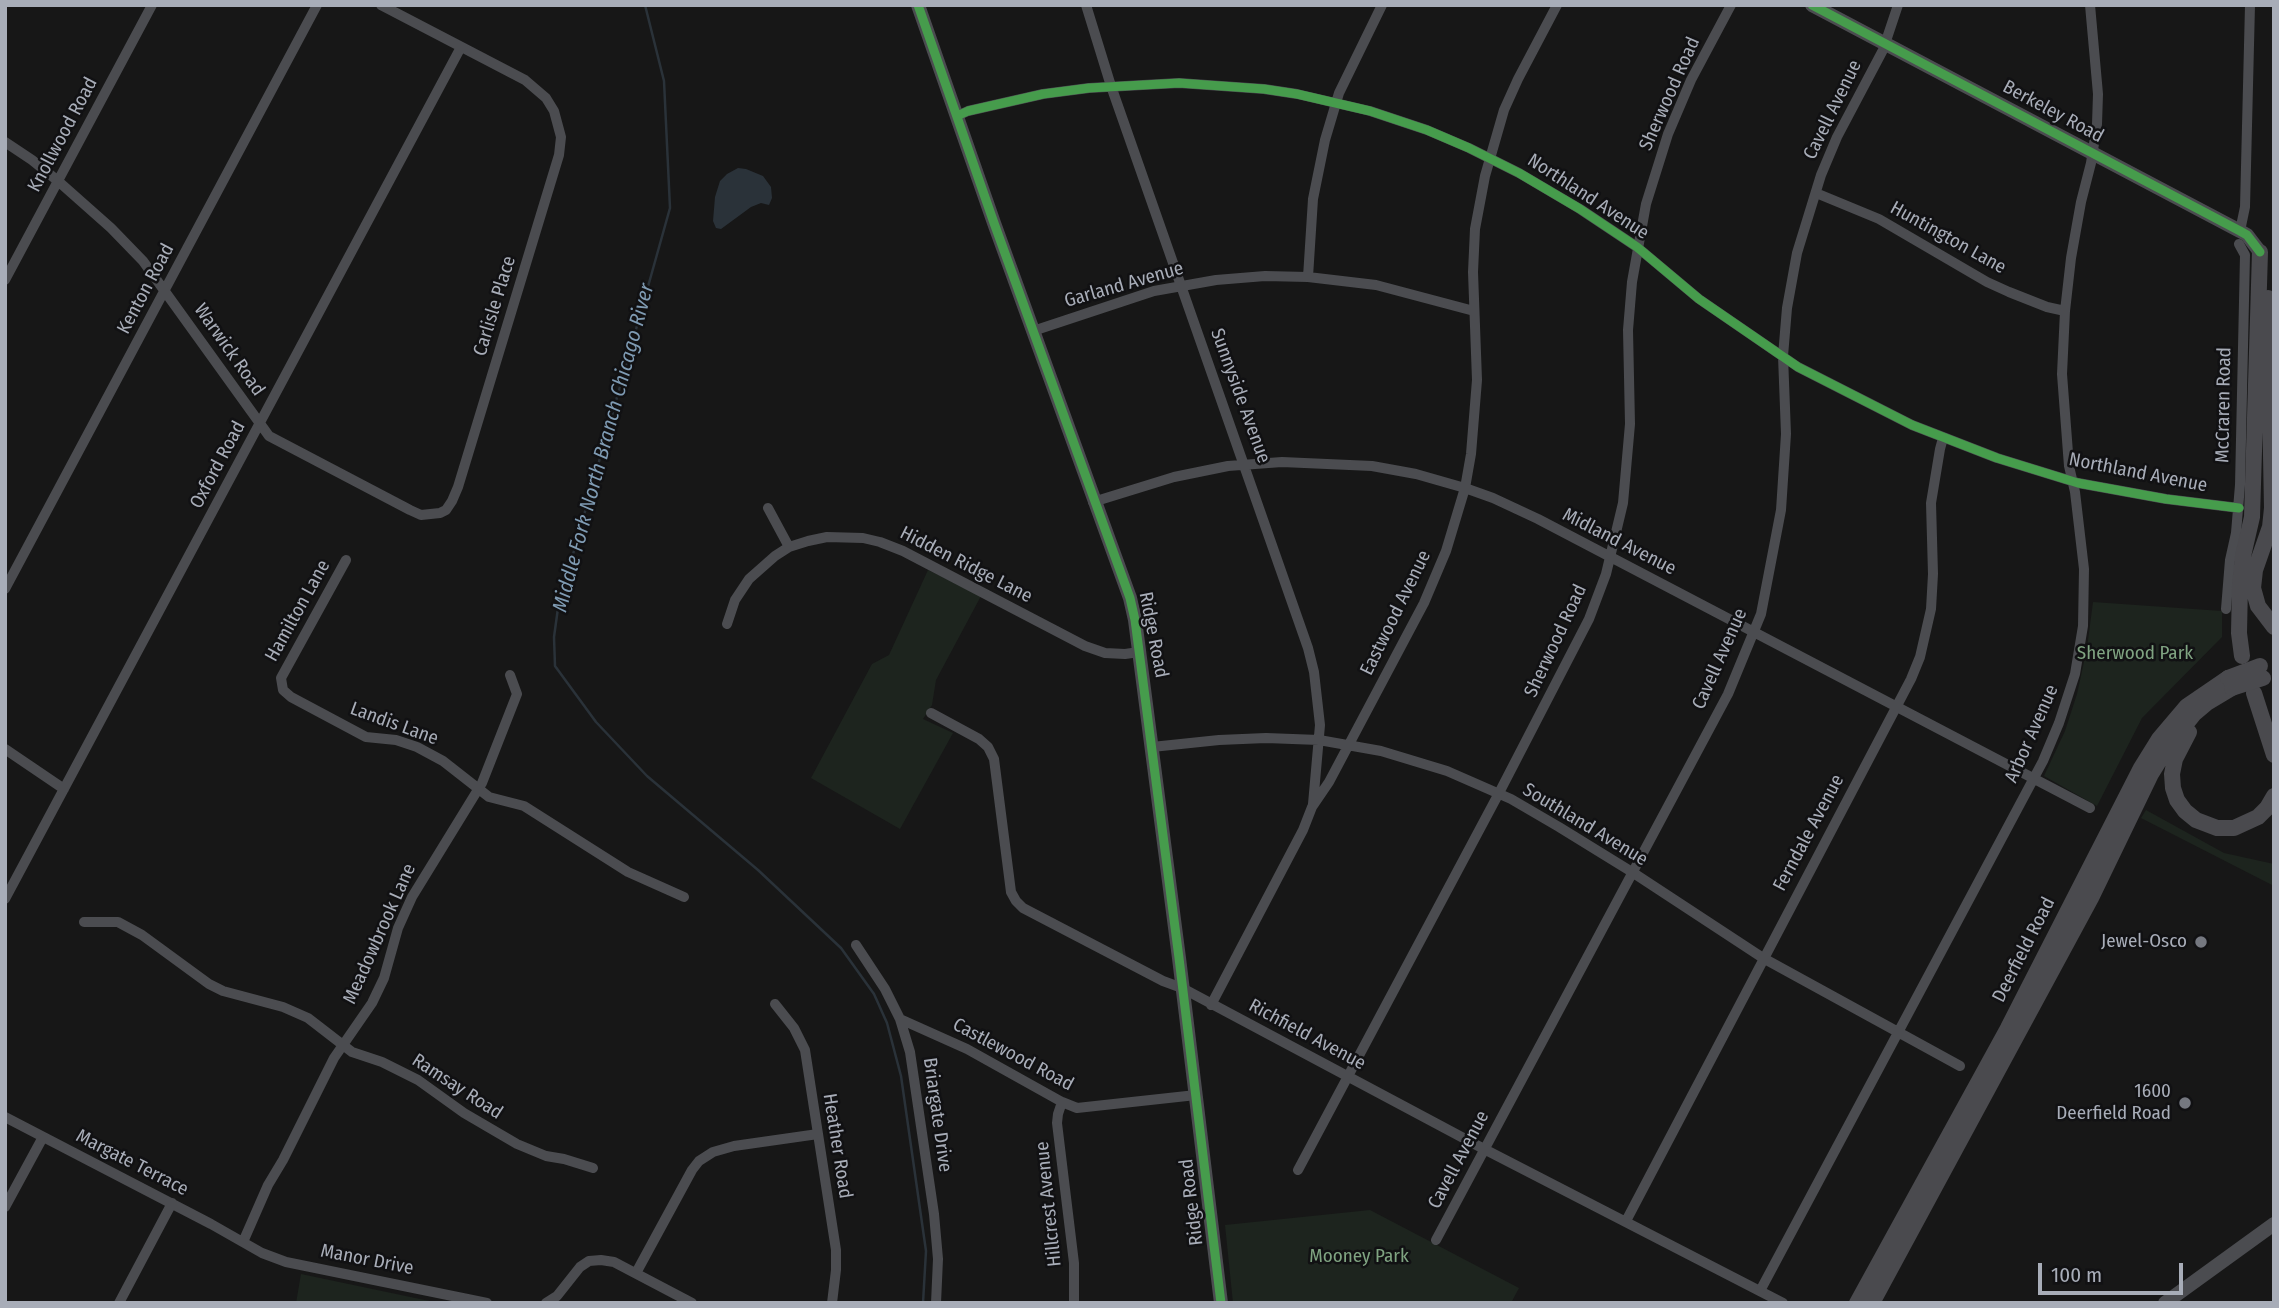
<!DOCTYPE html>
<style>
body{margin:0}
#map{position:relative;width:2279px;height:1308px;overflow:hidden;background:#171717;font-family:"Fira Sans Condensed",sans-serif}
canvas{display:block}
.frame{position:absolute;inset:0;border:7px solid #a8adb8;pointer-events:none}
.scale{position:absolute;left:2038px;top:1263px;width:145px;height:32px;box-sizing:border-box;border:4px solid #a8adb8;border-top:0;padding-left:9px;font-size:21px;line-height:24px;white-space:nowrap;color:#a8adb8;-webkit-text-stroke:5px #111113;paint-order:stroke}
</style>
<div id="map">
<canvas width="2279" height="1308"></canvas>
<div class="frame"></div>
<div class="scale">100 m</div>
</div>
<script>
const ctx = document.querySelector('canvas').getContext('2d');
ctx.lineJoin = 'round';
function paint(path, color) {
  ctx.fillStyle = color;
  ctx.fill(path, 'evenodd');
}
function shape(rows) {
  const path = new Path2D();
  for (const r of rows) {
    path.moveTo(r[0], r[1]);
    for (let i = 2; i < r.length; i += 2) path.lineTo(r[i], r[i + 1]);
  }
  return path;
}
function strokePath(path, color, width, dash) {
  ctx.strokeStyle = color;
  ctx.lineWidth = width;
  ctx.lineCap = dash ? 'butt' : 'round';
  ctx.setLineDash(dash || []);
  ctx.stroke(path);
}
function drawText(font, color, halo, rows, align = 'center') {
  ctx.font = font + ' "Fira Sans Condensed",sans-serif';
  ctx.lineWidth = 5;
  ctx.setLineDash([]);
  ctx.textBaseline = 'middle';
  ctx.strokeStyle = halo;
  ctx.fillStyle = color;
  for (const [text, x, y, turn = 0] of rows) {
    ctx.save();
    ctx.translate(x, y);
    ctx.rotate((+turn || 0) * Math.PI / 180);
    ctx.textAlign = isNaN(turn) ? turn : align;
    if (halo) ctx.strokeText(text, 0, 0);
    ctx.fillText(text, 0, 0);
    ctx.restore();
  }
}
paint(shape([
 [928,570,981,596,936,680,932,705,923,719,953,733,900,829,811,778,872,664,889,655],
 [2093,602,2222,611,2222,637,2142,718,2097,806,2044,776,2065,731,2077,694,2087,648],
 [2146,810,2224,853,2274,864,2274,886,2141,818],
 [1370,1210,1519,1288,1511,1303,1233,1303,1225,1225],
 [301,1274,439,1303,296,1303]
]), '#1d241e');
paint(shape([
 [738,168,746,169,763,176,771,187,772,198,769,205,761,203,751,207,721,229,716,228,713,221,715,197,720,181,727,174]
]), '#2a3239');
strokePath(shape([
 [645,5,664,81,670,208,558,608,554,637,555,666,596,722,647,776,758,870,841,948,874,994,887,1023,901,1076,926,1251,923,1303]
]), '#2a3239', 2.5);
strokePath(shape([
 [1086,5,1111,86,1308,648,1314,672,1320,725,1313,804],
 [957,116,968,111,1043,94,1089,88,1179,83,1264,89,1297,94,1370,111,1427,130,1469,148,1519,173,1580,209,1637,247,1699,299,1798,367,1912,425,1997,458,2078,483,2166,499,2239,508],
 [5,142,32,160,58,181,111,228,143,261,269,436,410,510,421,515,440,513,446,510,452,501,458,487,559,155,561,137,554,111,546,98,525,80,381,5],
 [1816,193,1879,219,1987,282,2009,292,2047,307,2065,311],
 [2240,231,2245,207,2250,5],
 [1308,277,1313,199,1325,140,1339,93,1382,5],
 [5,280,152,5],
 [1033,331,1154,291,1216,280,1265,276,1308,277,1376,285,1474,311],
 [1093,502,1174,477,1228,466,1282,462,1372,466,1416,474,1465,488,1493,498,1538,519,2090,808],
 [768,508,789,547],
 [346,560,281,678,283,690,291,697,366,737,396,740,417,747,443,761,489,797,524,806,628,872,684,897],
 [5,589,317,5],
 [2226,609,2230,560,2236,533,2240,485,2245,255,2239,244],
 [727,624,735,600,749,579,775,556,789,547,808,541,827,537,863,538,880,542,903,551,1085,646,1105,653,1125,654,1139,652],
 [931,713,979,739,988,747,994,759,1011,892,1016,901,1023,908,1163,981,1182,988,1484,1149,1783,1303],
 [1152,747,1219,740,1266,738,1319,740,1381,751,1447,771,1511,799,1559,827,1632,872,1763,958,1960,1066],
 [5,749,64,789],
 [5,899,461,47],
 [84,922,118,922,142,935,209,984,223,991,283,1007,308,1018,352,1052,382,1062,418,1080,464,1113,517,1144,546,1156,564,1159,593,1168],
 [856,945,885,989,900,1019,910,1052,934,1214,938,1259,936,1303],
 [775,1004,794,1028,805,1050,836,1250,836,1270,832,1303],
 [1211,1005,1303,830,1312,807,1329,782,1424,603,1446,551,1465,488,1471,454,1477,380,1473,272,1475,229,1485,176,1504,110,1518,79,1557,5],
 [900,1019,967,1049,1062,1102,1077,1108,1196,1095],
 [1062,1102,1058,1114,1057,1123,1074,1263,1074,1303],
 [5,1117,211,1224,262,1253,286,1262,487,1303],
 [1298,1170,1499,793,1589,619,1606,574,1623,503,1630,424,1628,330,1632,282,1646,204,1668,134,1691,80,1731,5],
 [5,1207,43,1137],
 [1626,1221,1911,679,1920,657,1931,609,1933,574,1931,503,1940,449,1943,438],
 [1436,1240,1728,694,1754,631,1761,614,1781,510,1786,434,1783,356,1787,308,1797,253,1821,175,1837,137,1883,50,1898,5],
 [243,1242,268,1185,283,1160,334,1058,372,1003,384,978,398,928,412,897,482,783,517,694,510,675],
 [636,1273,692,1170,699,1161,713,1152,734,1146,818,1134],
 [1760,1291,2043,761,2059,723,2075,674,2083,626,2084,569,2075,492,2069,466,2062,374,2065,311,2071,258,2081,202,2091,163,2097,124,2098,94,2090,5],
 [119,1303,172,1203],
 [546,1303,557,1296,580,1267,589,1261,601,1260,614,1262,692,1303]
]), '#4b4c50', 10);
strokePath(shape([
 [918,5,994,223,1130,598,1135,620,1179,958,1221,1303],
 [1812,5,2240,231,2247,235,2260,252],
 [2165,1303,2274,1224]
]), '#4b4c50', 14);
strokePath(shape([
 [2268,298,2272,508,2270,527,2255,570,2253,588,2258,606,2274,627],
 [2242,656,2239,633,2240,585,2243,556,2252,517,2260,252],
 [2254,693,2274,755],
 [2189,732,2175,759,2172,774,2173,788,2177,800,2185,811,2196,820,2217,828,2234,828,2258,817,2267,808,2274,796],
 [1857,1303,2008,1028,2141,768,2159,739,2187,706,2228,678],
 [1872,1303,2091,898,2151,774,2169,745,2194,714,2207,703,2232,688]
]), '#4a4a4e', 16);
strokePath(shape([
 [2228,678,2260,666],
 [2232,688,2263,678]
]), '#4a4a4e', 16);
strokePath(shape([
 [918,5,994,223,1130,598,1135,620,1179,958,1221,1303],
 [1812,5,2240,231,2247,235,2260,252],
 [957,116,968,111,1043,94,1089,88,1179,83,1264,89,1297,94,1370,111,1427,130,1469,148,1519,173,1580,209,1637,247,1699,299,1798,367,1912,425,1997,458,2078,483,2166,499,2239,508]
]), '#469c4c', 9);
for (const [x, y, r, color] of [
 [2201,942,7,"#757880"],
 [2185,1103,7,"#757880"]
]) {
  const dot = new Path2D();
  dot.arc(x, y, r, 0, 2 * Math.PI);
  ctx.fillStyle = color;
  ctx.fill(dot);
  strokePath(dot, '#111113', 2.5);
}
drawText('19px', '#a8adb8', '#111113', [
 ["Sherwood Road",1670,94,-66],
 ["Cavell Avenue",1833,110,-64],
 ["Berkeley Road",2053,112,28],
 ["Knollwood Road",63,135,-62],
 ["Northland Avenue",1588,197,33],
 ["Huntington Lane",1948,238,29],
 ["Garland Avenue",1124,285,-16],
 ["Kenton Road",146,289,-62],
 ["Carlisle Place",495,306,-73],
 ["Warwick Road",229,350,55],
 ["Sunnyside Avenue",1240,396,70],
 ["McCraren Road",2224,405,-89],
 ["Oxford Road",218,465,-62],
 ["Northland Avenue",2138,473,11],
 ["Midland Avenue",1619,542,27],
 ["Hidden Ridge Lane",966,565,27],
 ["Hamilton Lane",298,611,-61],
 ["Eastwood Avenue",1396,613,-64],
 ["Ridge Road",1153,635,79],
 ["Sherwood Road",1556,641,-65],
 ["Cavell Avenue",1720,659,-66],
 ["Landis Lane",394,724,20],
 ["Arbor Avenue",2032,734,-66],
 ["Southland Avenue",1585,825,31],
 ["Ferndale Avenue",1809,833,-62],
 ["Meadowbrook Lane",380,934,-66],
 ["Deerfield Road",2024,950,-63],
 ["Richfield Avenue",1307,1035,28],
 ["Castlewood Road",1013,1055,28],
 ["Ramsay Road",457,1087,33],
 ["Briargate Drive",937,1115,82],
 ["Heather Road",837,1146,81],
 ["Cavell Avenue",1459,1160,-62],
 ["Margate Terrace",132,1163,27],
 ["Ridge Road",1192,1202,-97],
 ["Hillcrest Avenue",1049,1204,-96],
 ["Manor Drive",367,1260,11]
]);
drawText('19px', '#7fa381', '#111113', [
 ["Sherwood Park",2135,654],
 ["Mooney Park",1359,1257]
]);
drawText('19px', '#a8adb8', '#111113', [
 ["Jewel-Osco",2187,942],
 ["1600",2171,1092],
 ["Deerfield Road",2171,1114]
], 'right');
drawText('italic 21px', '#7f9bb3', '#111113', [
 ["Middle Fork North Branch Chicago River",604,448,-75]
]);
</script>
